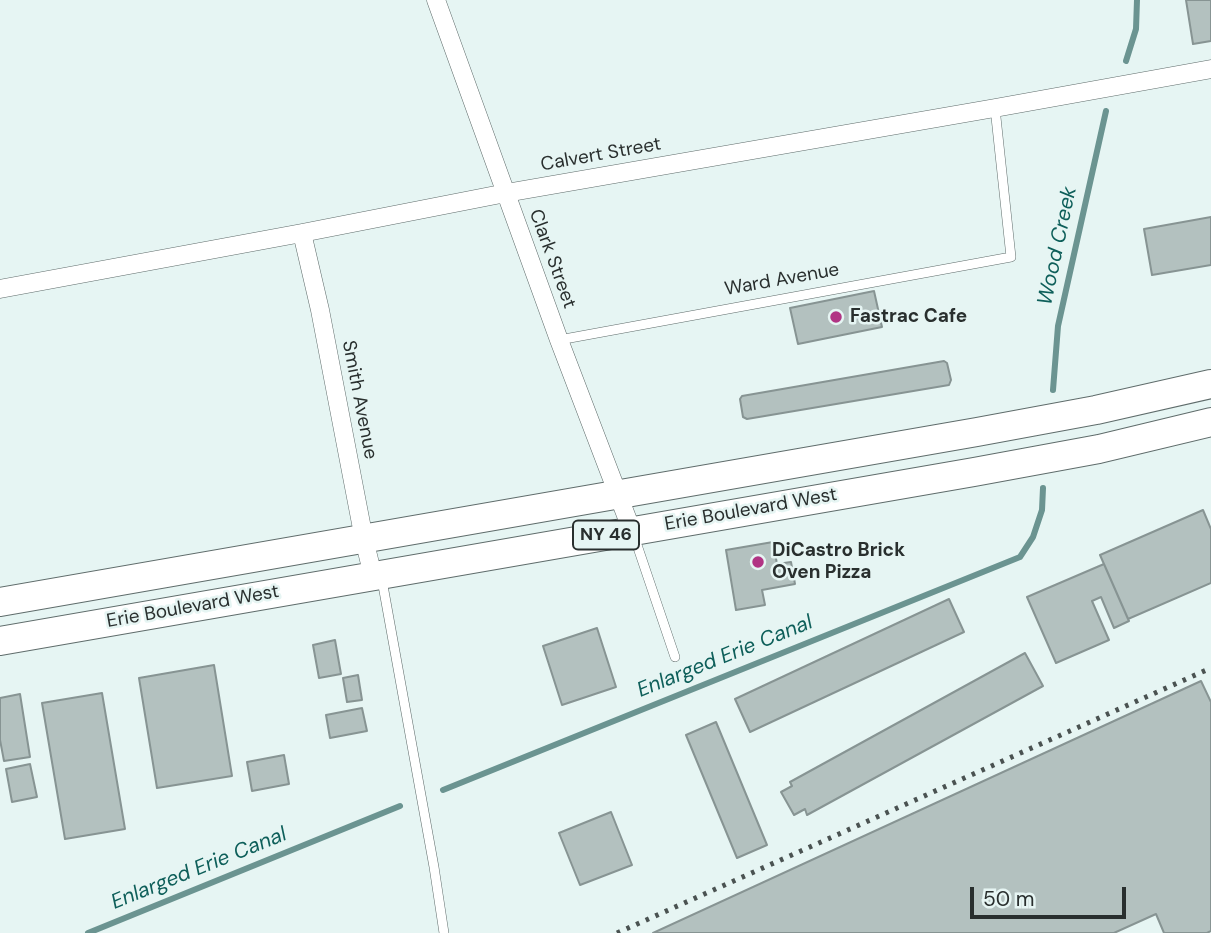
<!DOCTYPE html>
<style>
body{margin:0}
#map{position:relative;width:1211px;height:933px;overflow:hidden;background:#e6f5f3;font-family:"DM Sans",sans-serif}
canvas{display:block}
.scale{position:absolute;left:970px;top:887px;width:156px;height:32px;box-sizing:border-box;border:4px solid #292f2e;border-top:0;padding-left:9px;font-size:21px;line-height:24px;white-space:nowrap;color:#292f2e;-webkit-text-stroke:5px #e6f5f3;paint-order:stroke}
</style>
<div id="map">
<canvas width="1211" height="933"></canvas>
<div class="scale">50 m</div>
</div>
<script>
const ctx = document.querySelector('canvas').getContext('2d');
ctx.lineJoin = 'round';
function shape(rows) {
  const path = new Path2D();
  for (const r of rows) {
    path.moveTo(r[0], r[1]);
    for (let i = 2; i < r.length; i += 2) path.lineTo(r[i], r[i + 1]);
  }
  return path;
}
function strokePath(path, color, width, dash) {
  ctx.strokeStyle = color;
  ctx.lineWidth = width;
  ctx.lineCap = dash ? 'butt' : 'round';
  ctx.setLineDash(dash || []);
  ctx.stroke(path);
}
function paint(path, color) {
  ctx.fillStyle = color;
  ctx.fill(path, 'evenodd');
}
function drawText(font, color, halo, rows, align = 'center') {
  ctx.font = font + ' "DM Sans",sans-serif';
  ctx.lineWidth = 5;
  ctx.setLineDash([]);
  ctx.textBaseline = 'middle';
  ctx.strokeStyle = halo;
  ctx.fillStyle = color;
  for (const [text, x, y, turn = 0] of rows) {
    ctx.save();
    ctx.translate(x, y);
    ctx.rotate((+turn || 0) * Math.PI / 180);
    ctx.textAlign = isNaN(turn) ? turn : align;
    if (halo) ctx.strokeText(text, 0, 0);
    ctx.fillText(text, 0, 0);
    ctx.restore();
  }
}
strokePath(shape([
 [1126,61,1136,29,1137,0],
 [1053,390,1058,326,1106,111],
 [443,790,1020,557,1033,537,1042,510,1043,488],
 [88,933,400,806]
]), '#6b9491', 6);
const building = shape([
 [1186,0,1211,0,1211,41,1193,44,1186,0],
 [1211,217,1211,265,1152,275,1144,229,1211,217],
 [874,291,882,327,798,344,790,308,874,291],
 [944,361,947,363,951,380,949,385,747,419,743,417,740,399,742,396,944,361],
 [1203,510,1211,529,1211,583,1128,619,1100,555,1203,510],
 [773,542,777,564,791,562,795,584,762,590,765,605,736,610,726,550,773,542],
 [1104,564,1129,621,1114,628,1101,597,1092,601,1109,640,1056,663,1027,597,1104,564],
 [949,599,964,632,750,732,735,699,949,599],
 [597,628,616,687,562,705,543,646,597,628],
 [335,640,341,674,319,678,313,645,335,640],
 [1025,653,1043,686,807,815,805,809,794,815,781,792,792,786,790,782,1025,653],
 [214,665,232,776,157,788,139,678,214,665],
 [358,675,362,700,347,702,343,678,358,675],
 [1201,681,1211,702,1211,931,1207,933,1164,933,1156,914,1114,933,653,933,1201,681],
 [102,693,125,829,65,839,42,703,102,693],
 [20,694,30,757,4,761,0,740,0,698,20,694],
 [362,708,367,731,330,738,326,715,362,708],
 [716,722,767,845,737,858,686,735,716,722],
 [284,755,289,784,252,791,247,762,284,755],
 [30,764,37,797,12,802,6,769,30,764],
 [611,812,632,865,580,885,559,833,611,812]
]);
paint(building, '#b3c1bf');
strokePath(building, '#879493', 2);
const service = shape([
 [559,340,1011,257,995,108],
 [634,536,675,657],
 [382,580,434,867,444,933]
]);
const minor = shape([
 [436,0,559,340,632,531],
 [302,233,320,310,364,539,373,576],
 [0,289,302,233,506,193,995,108,1211,69]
]);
const primary = shape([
 [0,602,977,432,1096,410,1211,384],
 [0,641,974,472,1099,449,1211,422]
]);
strokePath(service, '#5f6c6b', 10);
strokePath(minor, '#5f6c6b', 19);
strokePath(primary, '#5f6c6b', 30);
strokePath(service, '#fff', 9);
strokePath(minor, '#fff', 18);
strokePath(primary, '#fff', 28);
strokePath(shape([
 [617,933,1211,668]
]), '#4a5251', 5, [3.5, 7]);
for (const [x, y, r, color] of [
 [836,317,7,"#b13484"],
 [758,562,7,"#b13484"]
]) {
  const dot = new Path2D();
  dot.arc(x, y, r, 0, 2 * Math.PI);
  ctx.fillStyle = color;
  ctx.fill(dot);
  strokePath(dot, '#e6f5f3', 2.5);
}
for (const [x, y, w] of [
 [606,535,66]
]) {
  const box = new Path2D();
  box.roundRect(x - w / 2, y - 14.5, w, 29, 5);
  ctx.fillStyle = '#e6f5f3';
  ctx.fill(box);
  strokePath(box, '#292f2e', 2);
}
drawText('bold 18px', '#292f2e', null, [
 ["NY 46",606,535]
]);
drawText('19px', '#292f2e', '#e6f5f3', [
 ["Calvert Street",601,155,-10],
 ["Clark Street",552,259,70],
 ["Ward Avenue",782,280,-10],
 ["Smith Avenue",359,400,79],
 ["Erie Boulevard West",751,510,-10],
 ["Erie Boulevard West",193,607,-10]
]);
drawText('bold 19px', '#292f2e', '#e6f5f3', [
 ["Fastrac Cafe",850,317],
 ["DiCastro Brick",772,551],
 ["Oven Pizza",772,573]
], 'left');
drawText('italic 21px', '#0e5f5a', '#e6f5f3', [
 ["Wood Creek",1058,246,-78],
 ["Enlarged Erie Canal",725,657,-22],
 ["Enlarged Erie Canal",199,869,-22]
]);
</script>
